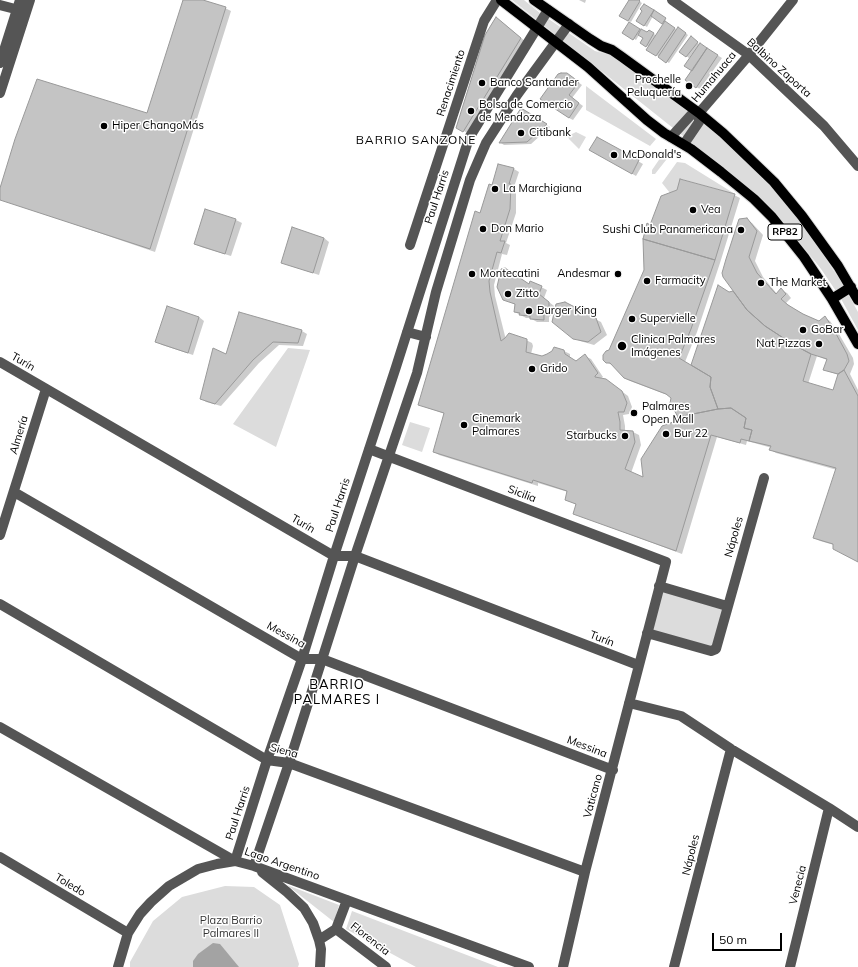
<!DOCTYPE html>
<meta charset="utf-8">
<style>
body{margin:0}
#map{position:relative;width:858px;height:967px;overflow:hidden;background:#fff;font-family:Mulish,sans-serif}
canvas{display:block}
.scale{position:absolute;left:712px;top:933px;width:70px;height:18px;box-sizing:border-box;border:2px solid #000;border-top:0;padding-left:5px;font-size:12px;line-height:14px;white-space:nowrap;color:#000;-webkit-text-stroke:3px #fff;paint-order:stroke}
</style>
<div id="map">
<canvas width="858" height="967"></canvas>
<div class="scale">50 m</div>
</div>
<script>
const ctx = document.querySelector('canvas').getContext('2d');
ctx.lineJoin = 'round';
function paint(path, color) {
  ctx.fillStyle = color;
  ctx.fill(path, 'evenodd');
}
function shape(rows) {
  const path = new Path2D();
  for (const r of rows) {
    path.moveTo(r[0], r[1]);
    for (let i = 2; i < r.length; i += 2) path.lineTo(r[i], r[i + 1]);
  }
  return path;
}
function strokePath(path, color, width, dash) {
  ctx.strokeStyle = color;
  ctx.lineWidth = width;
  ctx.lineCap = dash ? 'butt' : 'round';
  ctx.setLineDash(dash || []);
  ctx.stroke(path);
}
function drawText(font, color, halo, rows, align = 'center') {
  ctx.font = font + ' Mulish,sans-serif';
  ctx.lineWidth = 3;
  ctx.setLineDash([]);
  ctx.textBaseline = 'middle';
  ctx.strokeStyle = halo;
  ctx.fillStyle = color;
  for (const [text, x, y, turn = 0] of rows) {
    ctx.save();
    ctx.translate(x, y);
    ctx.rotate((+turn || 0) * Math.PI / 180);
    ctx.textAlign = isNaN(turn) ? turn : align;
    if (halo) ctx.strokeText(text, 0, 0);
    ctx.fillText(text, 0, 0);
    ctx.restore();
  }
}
paint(shape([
 [512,0,524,0,540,13,595,51,610,55,696,115,762,176,783,201,805,228,842,283,858,312,858,330,840,297,821,269,789,229,756,194],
 [586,86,656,139,650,146,586,110],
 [576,132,586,137,579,149,569,139,568,136],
 [665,151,669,152,670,155,655,174,652,174,652,170],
 [677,162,685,163,735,194,681,179,677,190,670,193,662,183],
 [288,348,310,350,276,447,233,424],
 [410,422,430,428,422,452,402,445],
 [659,586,727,606,716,649,647,633],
 [287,885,339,905,334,922],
 [225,886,254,887,280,905,299,964,298,967,130,967,130,962,153,921,182,897],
 [352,911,498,967,416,967,346,929]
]), '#dcdcdc');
paint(shape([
 [213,943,220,944,239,967,193,967,193,961,198,954]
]), '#a3a3a3');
paint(shape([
 [184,0,199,0,225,8,231,11,155,252,35,211,4,201,0,199,0,191,148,115],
 [579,0,586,0,585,3],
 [630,0,637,0,642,3,631,22,621,15],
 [644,5,666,19,664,22,677,30,679,28,688,35,669,63,647,49,649,47,641,43,644,38,639,35,636,40,623,32,629,23,647,34,649,31,657,36,665,24,653,16,647,27,637,21,644,11],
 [497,19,502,22,526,42,469,134,457,127],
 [693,39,699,44,722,58,700,89,696,87,693,71,693,55,692,54,689,58,686,56],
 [561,74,571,77,582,85,572,98,583,106,573,120,569,118],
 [522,109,550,127,531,144,504,145,501,143],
 [598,138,643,164,636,176,591,150],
 [514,169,519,172,514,187,516,189,516,213,506,243,510,245,507,255,502,254,494,285,495,296,506,340,526,340,532,343,533,346,531,354,542,357,564,351,570,354,570,358,576,362,585,356,591,359,603,377,600,379,612,384,628,396,632,407,629,414,623,415,625,426,625,432,633,432,639,435,641,445,631,473,644,479,673,423,679,417,672,397,670,396,630,381,624,378,614,366,606,362,610,351,645,270,651,227,734,195,740,198,720,263,697,332,685,362,692,366,718,287,729,293,734,291,746,219,752,223,763,235,755,261,763,277,777,294,781,290,787,293,791,298,786,303,794,309,819,322,825,318,830,321,839,334,853,358,854,364,850,374,858,390,858,561,834,545,820,541,814,538,837,470,776,453,771,450,772,448,747,441,746,445,717,437,682,554,580,516,577,505,566,500,568,492,538,483,538,486,439,455,434,452,445,414,425,407,420,404,481,215,492,186],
 [817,356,827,360,825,369,830,372,839,375,833,391,808,384],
 [206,210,236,220,242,223,231,256,201,247,195,244],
 [324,238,329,242,319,275,288,265,282,262],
 [530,285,541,287,547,290,544,298,554,306,554,313,549,317,549,322,537,322,530,318,526,318,515,312,516,305,504,299],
 [240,313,302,331,307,334,303,346,279,345,259,363,221,406,206,402,201,398,227,355],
 [199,317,204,321,193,355,162,345,157,342],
 [595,319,601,322,607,335,594,345,580,341,574,338]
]), '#0003');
const building = shape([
 [183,0,203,0,226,7,150,249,0,200,0,188,15,139,37,79,147,113,183,0],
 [629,0,639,0,640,1,628,21,619,16,629,0],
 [644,4,654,10,644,26,636,21,642,11,640,9,644,4],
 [654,10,666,18,662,24,651,16,654,10],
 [496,17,521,38,463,132,456,128,485,35,496,17],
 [665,21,675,28,656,56,646,50,665,21],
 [629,22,640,29,633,40,622,33,629,22],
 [678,27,686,33,666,63,658,57,678,27],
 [641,29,647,32,649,30,654,33,646,47,640,43,643,38,638,35,641,29],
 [691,36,698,42,686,57,679,52,691,36],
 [700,43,707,48,692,71,684,66,700,43],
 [707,48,718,55,696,88,685,80,707,48],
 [561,73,567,73,579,82,569,95,579,103,569,118,540,99,558,74,561,73],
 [521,108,547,124,527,142,499,143,521,108],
 [597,137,639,160,632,174,589,150,597,137],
 [498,164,514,168,509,184,511,184,510,209,500,241,505,241,501,253,497,252,489,281,490,292,501,341,505,338,509,333,527,339,527,342,526,352,542,356,547,354,552,351,554,347,564,350,565,354,576,361,585,354,598,373,595,376,595,377,606,379,622,391,627,403,624,412,618,412,620,422,620,430,633,431,635,442,625,469,643,477,641,459,662,426,673,422,678,417,718,409,731,408,746,418,744,428,752,430,749,441,741,439,740,443,711,435,676,551,573,514,576,504,565,500,567,491,533,480,532,483,433,452,444,413,418,405,475,211,480,213,489,184,492,185,498,164],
 [680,179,735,194,715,260,643,239,647,223,650,225,661,196,677,190,680,179],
 [205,209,236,219,225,254,194,244,205,209],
 [747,218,757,231,749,257,757,273,776,294,781,288,786,294,781,299,788,305,803,314,819,321,825,316,834,330,847,354,849,361,844,370,838,374,823,370,827,359,811,354,794,345,765,326,747,310,723,277,722,273,726,259,739,219,747,218],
 [292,227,324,238,313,273,281,263,292,227],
 [643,239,715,260,691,329,679,358,711,377,710,387,718,409,678,417,670,403,671,398,666,394,624,378,610,363,606,363,603,360,603,355,606,351,609,350,644,270,643,239],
 [505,268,529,284,530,281,542,286,539,294,549,302,549,310,544,313,544,320,530,319,530,316,519,315,520,313,514,312,515,304,503,300,497,287,501,269,505,268],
 [718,285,729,292,733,291,747,310,765,326,794,345,811,354,803,381,833,390,838,374,844,370,858,396,858,562,833,549,833,544,813,538,836,468,769,450,771,446,749,441,752,430,744,428,746,418,731,408,718,409,710,387,711,377,691,365,718,285],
 [565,302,596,318,601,332,588,342,573,339,552,322,556,304,565,302],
 [167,306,199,317,188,353,155,342,167,306],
 [239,312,302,330,298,343,273,342,253,360,215,404,200,399,213,348,226,354,239,312]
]);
paint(building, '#c4c4c4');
strokePath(building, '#999', 1);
const major = shape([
 [501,0,588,67,647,120,664,133,691,149,721,172,754,199,772,217,804,257,832,299,858,344],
 [534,0,590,39,601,46,612,50,622,57,699,113,723,133,774,182,802,216,838,266,858,300],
 [832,299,851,287]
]);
strokePath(major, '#dbdbdb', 12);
strokePath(shape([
 [672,0,749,55,805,108,824,126,858,166],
 [0,5,23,11],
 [0,63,20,0],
 [0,93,30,0],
 [671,137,691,115,699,113],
 [684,144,699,122,699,113,749,55,793,0],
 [410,245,484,21,497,0],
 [407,332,426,337],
 [0,362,334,556,355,556,638,665],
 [369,449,666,562,585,872,563,967],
 [14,492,302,659,322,659,613,770],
 [0,535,46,389],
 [659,586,727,606],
 [0,604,267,760,289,763,585,872],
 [647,633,711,651,716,649,764,478],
 [629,703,681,716,731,749,829,808,858,827],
 [0,727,235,861,254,866,529,967],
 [0,857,128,933],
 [235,861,267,760,302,659,334,556,396,367,469,138,548,10],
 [254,866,289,763,355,556,417,373,436,292,470,180,486,143,517,95,569,24],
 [262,872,287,892,304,908,313,923,319,940,321,949,320,967],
 [336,929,347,900],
 [319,940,336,929,386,967],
 [118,967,128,933,140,914,151,902,169,886,198,869,217,864,235,861],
 [674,967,731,749],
 [790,967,829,808]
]), '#555', 10);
strokePath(major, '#000', 10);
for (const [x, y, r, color] of [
 [482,83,4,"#000"],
 [689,86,4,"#000"],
 [471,111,4,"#000"],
 [104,126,4,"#000"],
 [521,133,4,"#000"],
 [614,155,4,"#000"],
 [495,189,4,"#000"],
 [693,210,4,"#000"],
 [483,229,4,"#000"],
 [741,230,4,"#000"],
 [472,274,4,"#000"],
 [618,274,4,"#000"],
 [647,281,4,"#000"],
 [761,283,4,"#000"],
 [508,294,4,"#000"],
 [529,311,4,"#000"],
 [632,319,4,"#000"],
 [803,330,4,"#000"],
 [819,344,4,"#000"],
 [622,346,5,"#000"],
 [532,369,4,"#000"],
 [634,413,4,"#000"],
 [464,425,4,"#000"],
 [666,434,4,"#000"],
 [625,436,4,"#000"]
]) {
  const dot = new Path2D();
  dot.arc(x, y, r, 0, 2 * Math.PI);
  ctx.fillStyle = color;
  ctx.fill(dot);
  strokePath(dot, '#fff', 1.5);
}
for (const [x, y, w] of [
 [785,232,34]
]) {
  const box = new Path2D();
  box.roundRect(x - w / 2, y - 8, w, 16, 3);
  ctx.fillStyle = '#fff';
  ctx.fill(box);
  strokePath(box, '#000', 1);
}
drawText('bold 10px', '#000', null, [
 ["RP82",785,232]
]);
drawText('11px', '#000', '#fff', [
 ["Balbino Zaporta",779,68,42],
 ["Humahuaca",714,77,-50],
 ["Renacimiento",451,83,-72],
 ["Paul Harris",437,197,-72],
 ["Turín",23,362,30],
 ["Almería",19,435,-73],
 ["Sicilia",522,494,21],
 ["Paul Harris",338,505,-72],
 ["Turín",303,524,30],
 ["Nápoles",734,537,-74],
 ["Messina",286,635,29],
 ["Turín",602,639,21],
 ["Messina",587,747,21],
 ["Siena",284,751,15],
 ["Vaticano",593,796,-75],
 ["Paul Harris",238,813,-72],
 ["Nápoles",691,855,-76],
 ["Lago Argentino",282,864,19],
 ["Toledo",70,885,31],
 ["Venecia",798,885,-76],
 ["Florencia",370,939,38]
]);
drawText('11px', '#000', '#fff', [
 ["Prochelle",681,80,"right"],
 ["Peluquería",681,93,"right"],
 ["Banco Santander",490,83],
 ["Bolsa de Comercio",479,105],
 ["de Mendoza",479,118],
 ["Hiper ChangoMás",112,126],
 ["Citibank",529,133],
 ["McDonald's",622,155],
 ["La Marchigiana",503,189],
 ["Vea",701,210],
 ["Don Mario",491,229],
 ["Sushi Club Panamericana",733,230,"right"],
 ["Montecatini",480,274],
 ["Andesmar",610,274,"right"],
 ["Farmacity",655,281],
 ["The Market",769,283],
 ["Zitto",516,294],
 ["Burger King",537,311],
 ["Supervielle",640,319],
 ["GoBar",811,330],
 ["Clinica Palmares",631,340],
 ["Imágenes",631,353],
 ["Nat Pizzas",811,344,"right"],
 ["Grido",540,369],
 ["Palmares",642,407],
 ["Open Mall",642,420],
 ["Cinemark",472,419],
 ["Palmares",472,432],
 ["Bur 22",674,434],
 ["Starbucks",617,436,"right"]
], 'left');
drawText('11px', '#333', '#fff', [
 ["Plaza Barrio",231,921],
 ["Palmares II",231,934]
]);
ctx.letterSpacing = '1px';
drawText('12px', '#000', '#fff', [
 ["BARRIO SANZONE",416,140]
]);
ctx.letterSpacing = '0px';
ctx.letterSpacing = '1px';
drawText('13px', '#000', '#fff', [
 ["BARRIO",337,685],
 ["PALMARES I",337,700]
]);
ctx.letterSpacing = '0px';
</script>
